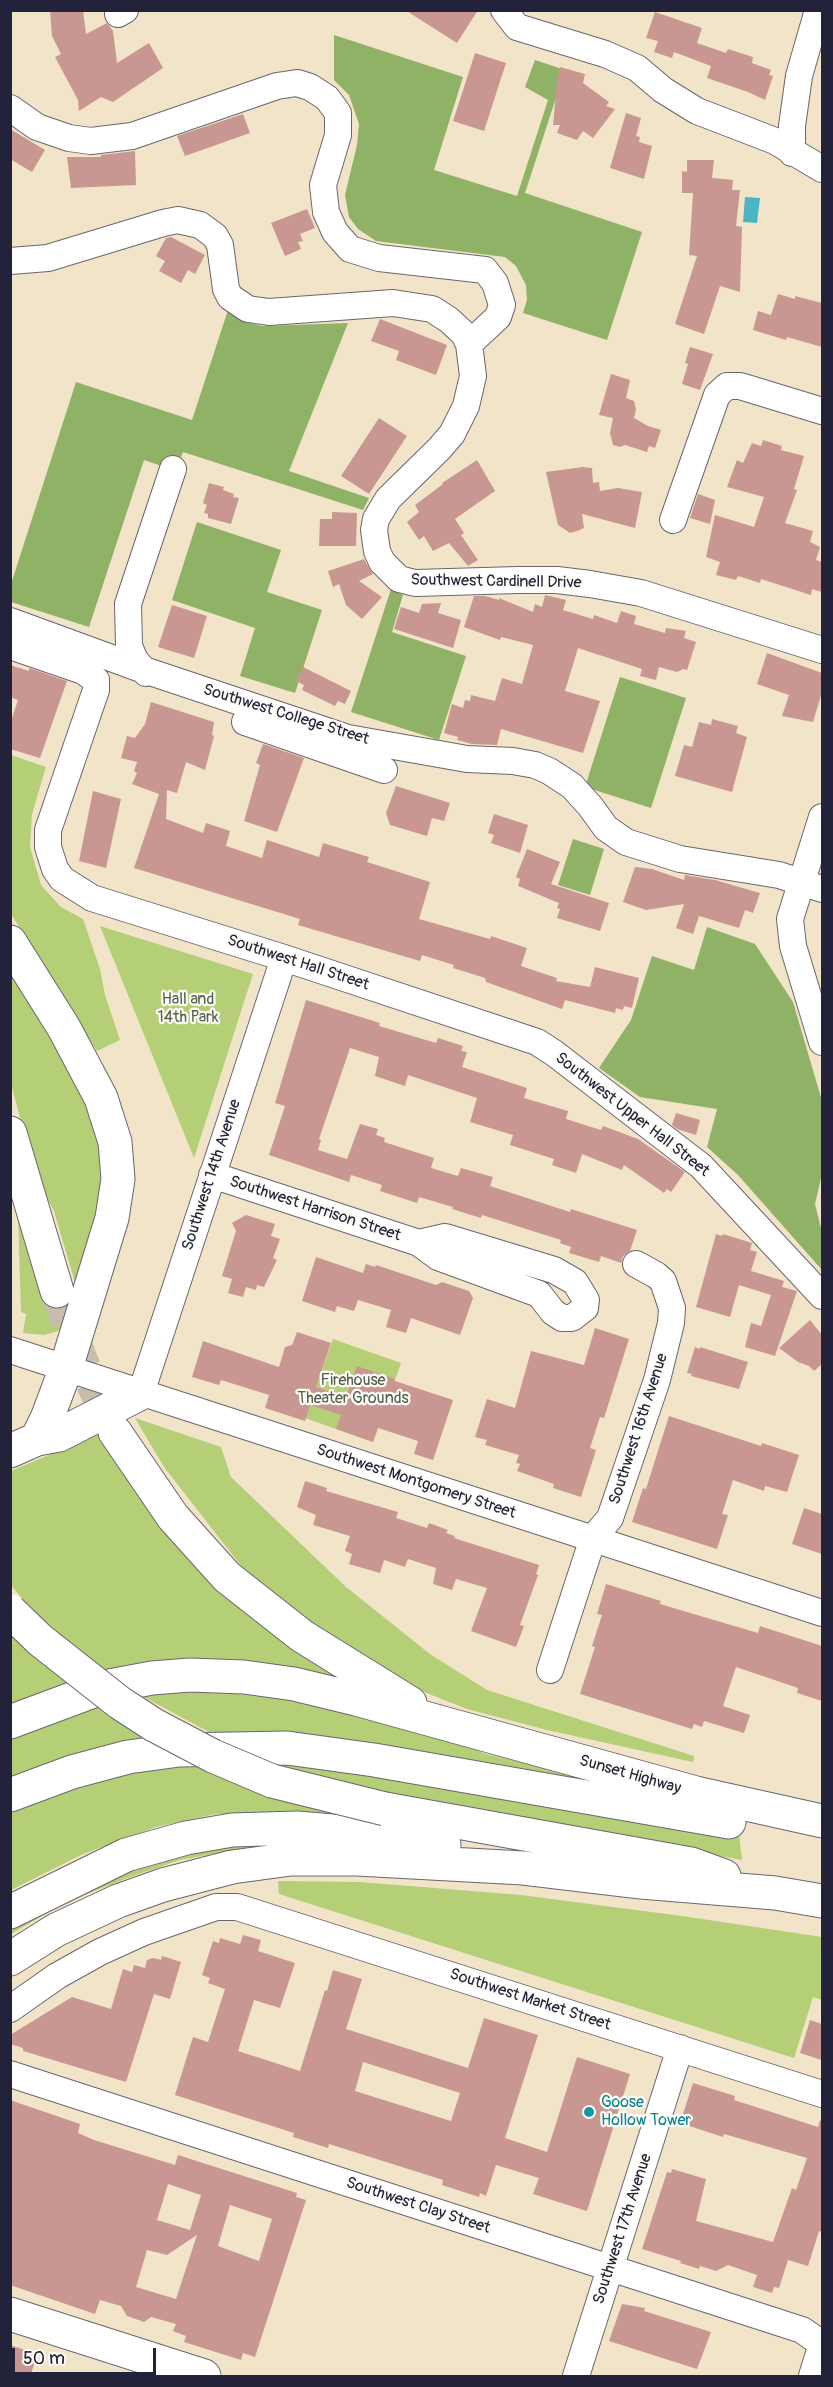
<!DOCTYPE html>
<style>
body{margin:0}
#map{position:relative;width:833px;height:2387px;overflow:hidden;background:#f2e4c9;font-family:Pangolin,sans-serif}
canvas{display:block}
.frame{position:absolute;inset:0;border:12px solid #22223b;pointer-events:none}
.scale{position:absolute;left:12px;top:2348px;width:144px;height:27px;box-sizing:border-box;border:3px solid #22223b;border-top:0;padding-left:8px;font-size:18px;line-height:21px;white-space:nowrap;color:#22223b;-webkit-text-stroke:4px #fdfcf7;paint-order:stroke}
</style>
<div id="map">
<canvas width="833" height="2387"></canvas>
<div class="frame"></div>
<div class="scale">50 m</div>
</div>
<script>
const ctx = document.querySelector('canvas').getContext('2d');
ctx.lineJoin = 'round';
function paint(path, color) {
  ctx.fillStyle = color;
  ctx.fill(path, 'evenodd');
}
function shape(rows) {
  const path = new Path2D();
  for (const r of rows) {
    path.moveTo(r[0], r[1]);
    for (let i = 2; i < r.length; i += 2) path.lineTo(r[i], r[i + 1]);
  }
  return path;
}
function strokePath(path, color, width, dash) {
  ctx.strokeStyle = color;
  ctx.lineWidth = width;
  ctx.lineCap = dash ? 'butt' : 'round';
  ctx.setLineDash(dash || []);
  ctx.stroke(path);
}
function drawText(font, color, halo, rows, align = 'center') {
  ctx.font = font + ' Pangolin,sans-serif';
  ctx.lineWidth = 4.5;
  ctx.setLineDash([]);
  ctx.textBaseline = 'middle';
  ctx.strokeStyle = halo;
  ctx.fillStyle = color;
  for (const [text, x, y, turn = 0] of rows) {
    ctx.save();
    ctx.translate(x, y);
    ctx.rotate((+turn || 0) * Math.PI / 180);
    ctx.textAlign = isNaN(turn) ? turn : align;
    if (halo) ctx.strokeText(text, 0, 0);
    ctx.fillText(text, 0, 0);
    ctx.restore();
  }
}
paint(shape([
 [11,755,46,767,32,814,30,847,41,885,61,907,83,919,100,969,105,995,120,1040,97,1051,11,914],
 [100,926,253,974,194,1158],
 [10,969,35,1006,90,1113,100,1138,104,1198,64,1325,58,1331,44,1335,23,1333,26,1314,21,1312,18,1215,49,1296,76,1286,54,1211,35,1175,11,1083],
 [333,1339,401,1363,373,1442,305,1418],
 [135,1418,221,1447,231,1477,346,1587,430,1654,487,1690,694,1756,693,1762,547,1730,467,1709,399,1682,259,1589,164,1467],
 [101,1433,338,1672,335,1684,104,1674,29,1607,11,1585,11,1471],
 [10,1628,73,1685,11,1706],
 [236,1684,400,1721,486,1754,604,1781,602,1788,211,1733,138,1694],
 [99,1705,157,1741,11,1782,11,1737],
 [182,1755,382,1820,273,1813,216,1814,156,1827,83,1854,11,1890,10,1811,42,1792],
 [301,1759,739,1834,742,1860,400,1798,267,1762],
 [266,1844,180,1860,130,1877,66,1902,11,1934,11,1926,121,1869,188,1849],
 [278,1881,360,1882,521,1895,682,1916,822,1937,822,2000,813,1997,794,2058,279,1894]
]), '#b4cf75');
paint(shape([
 [334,35,463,77,434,170,517,196,548,100,525,87,535,60,565,70,525,193,642,232,607,340,523,313,527,300,526,285,516,266,505,257,376,241,358,229,349,217,345,195,357,145,359,124,349,95,334,80],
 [228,310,244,322,262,326,348,323,289,471,369,498,363,510,183,452,176,471,144,460,89,627,11,602,11,584,76,382,192,420],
 [197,522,281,550,267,592,322,610,295,693,240,676,255,628,172,600],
 [391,589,403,595,392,632,466,656,439,740,351,712],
 [620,677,686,698,651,808,585,787],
 [573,839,604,849,590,895,558,885],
 [707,927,755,944,793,1002,822,1101,822,1174,815,1204,822,1232,822,1270,738,1175,707,1147,717,1109,640,1097,599,1068,631,1020,652,956,694,970]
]), '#8fb266');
paint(shape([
 [745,197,760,198,757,223,743,222]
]), '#49b6c4');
paint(shape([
 [50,10,83,10,86,34,107,23,113,31,117,63,149,43,163,68,113,102,101,97,79,111,78,100,55,57,61,54,52,36],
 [405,10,478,10,457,43],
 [655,12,702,28,697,43,726,53,728,49,753,57,752,63,771,70,769,75,773,76,765,100,748,92,707,78,711,66,674,52,672,58,654,52,658,41,646,38],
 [475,53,506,63,484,131,453,121],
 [560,67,585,74,583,83,609,102,606,106,615,109,593,138,583,131,577,140,557,133,560,125,553,125,557,82],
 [626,113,641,118,636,136,640,137,639,142,652,146,644,179,610,168],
 [243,114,250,133,185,156,177,136],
 [10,129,45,150,32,172,10,159],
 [135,151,136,185,71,188,67,157,101,157,101,155],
 [687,160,714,160,712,178,733,180,732,190,740,190,736,226,742,227,740,292,720,286,704,334,675,324,697,256,689,255,693,193,682,193,682,171,687,172],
 [307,209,315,228,300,234,303,241,298,242,301,249,285,256,271,223],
 [171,237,205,255,195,274,188,270,181,283,159,271,165,261,156,256,166,238],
 [778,294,795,299,795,296,822,303,822,347,787,337,786,340,753,330,758,311,771,315],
 [380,319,447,345,436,375,396,360,399,351,371,341],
 [690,347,713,354,700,390,682,384,688,364,685,363],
 [611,374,630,380,626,398,634,401,636,409,634,418,648,426,661,430,655,448,649,446,647,452,625,445,620,447,613,445,610,433,613,418,599,415],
 [379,418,407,436,369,494,341,476],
 [763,440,782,446,781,450,804,456,794,489,797,490,785,523,813,531,810,542,820,547,816,560,822,562,822,592,812,589,811,595,761,579,760,583,738,576,736,580,716,575,720,562,706,557,715,515,754,527,764,497,727,487,737,460,743,463,752,443,761,446],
 [477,460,495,491,455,519,464,533,461,535,478,560,468,566,449,543,433,551,424,536,419,540,407,522,419,512,415,505,443,484,442,483],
 [583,467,592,468,593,483,599,482,600,491,618,488,642,492,635,528,582,514,584,528,577,531,570,533,558,525,546,472],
 [209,483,224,487,223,490,234,494,233,497,239,498,231,524,208,518,208,514,204,513,207,505,203,503],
 [698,494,715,500,710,524,690,518],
 [332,512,357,513,356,546,319,546,320,519,332,519],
 [364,559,373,574,359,581,382,597,362,619,346,605,339,584,333,587,328,571],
 [545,595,566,600,563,610,593,619,594,615,617,623,621,611,636,616,634,624,665,633,666,628,686,631,684,638,696,642,687,670,683,669,677,672,659,667,656,680,640,676,642,669,578,648,565,691,600,701,583,753,501,729,497,745,472,744,457,740,458,737,444,733,452,704,463,708,465,700,470,701,471,695,495,701,502,678,522,684,533,645,501,637,500,640,464,627,474,596,485,596,499,600,499,598,533,612,535,604,542,607],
 [441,603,438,613,461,620,453,648,394,629,401,607,419,613,422,604],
 [172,605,207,616,194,658,158,647],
 [767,653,822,673,822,692,813,722,782,716,789,695,757,684],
 [10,665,29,671,29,668,67,681,40,758,10,749,10,724,18,700,10,697],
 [303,667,351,691,345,704,338,701,335,706,302,690,304,685,296,681],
 [151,702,214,722,212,735,214,736,205,770,186,762,177,793,167,790,166,819,203,833,206,823,230,831,226,846,262,858,267,840,319,857,323,843,369,857,367,862,430,882,419,919,490,939,491,936,527,948,521,966,557,978,556,981,590,987,595,967,639,978,632,1008,624,1006,623,1010,616,1008,615,1013,565,1000,562,1009,486,982,485,978,453,968,454,965,422,955,420,961,298,925,300,919,134,868,159,794,132,784,137,773,134,771,137,762,121,758,127,736,135,738,145,724],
 [712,719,738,726,736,733,747,737,732,792,675,776,684,745,692,747,699,722,711,725],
 [263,744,304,758,277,832,244,821,260,765,256,763],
 [396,786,450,803,444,821,432,818,427,836,390,825,386,813],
 [93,791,121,799,106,868,79,861],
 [494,814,528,825,520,853,491,843,494,835,488,833],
 [527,849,560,862,551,884,609,903,600,931,557,918,560,909,557,908,559,903,518,886,520,879,516,877],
 [635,867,652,869,684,880,685,875,715,880,760,893,753,913,745,910,739,928,699,916,693,934,676,928,684,904,646,910,623,902],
 [306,1000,380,1023,379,1026,436,1043,438,1038,463,1046,461,1051,467,1052,462,1067,527,1088,524,1098,568,1111,566,1119,601,1130,603,1126,638,1139,685,1172,671,1192,667,1189,664,1193,624,1165,622,1170,582,1154,576,1173,552,1165,554,1159,510,1145,513,1135,470,1122,477,1098,408,1075,405,1086,375,1076,379,1057,350,1048,319,1139,321,1140,318,1150,347,1159,360,1124,378,1129,376,1135,385,1138,384,1142,434,1158,431,1168,458,1176,461,1168,493,1177,490,1186,570,1212,571,1209,637,1230,630,1251,623,1256,621,1263,601,1256,599,1262,569,1253,571,1247,560,1243,561,1240,482,1215,481,1218,452,1209,453,1207,419,1197,417,1203,380,1191,382,1185,351,1175,349,1182,269,1155,285,1106,275,1103],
 [676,1113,700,1120,696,1135,677,1129,672,1125],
 [246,1215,275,1224,271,1236,280,1239,273,1258,277,1260,264,1287,257,1285,256,1290,246,1287,243,1297,228,1293,232,1279,222,1276,236,1231,232,1223],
 [716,1234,722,1236,723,1234,752,1243,750,1250,757,1252,751,1271,784,1281,782,1287,797,1291,775,1356,745,1347,751,1323,761,1326,771,1295,739,1285,730,1317,696,1307],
 [316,1257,363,1273,366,1264,375,1267,376,1265,436,1285,442,1282,469,1291,473,1298,460,1335,411,1318,406,1333,386,1327,391,1310,358,1300,354,1311,337,1306,335,1312,302,1301],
 [810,1320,822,1335,822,1364,814,1371,809,1366,798,1362,779,1348],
 [595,1328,629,1339,604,1418,600,1417,590,1448,596,1450,581,1497,553,1488,554,1484,517,1471,520,1464,516,1463,519,1455,485,1445,487,1440,475,1437,487,1399,515,1408,531,1351,584,1365],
 [297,1332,331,1343,316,1387,346,1397,357,1366,395,1379,395,1381,453,1400,433,1460,414,1454,418,1441,378,1428,373,1442,336,1429,341,1415,310,1405,305,1421,265,1408,269,1395,221,1380,219,1385,192,1377,203,1341,279,1367,285,1347,292,1345],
 [695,1347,700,1349,700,1347,748,1362,739,1389,691,1376,692,1374,687,1373],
 [669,1416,761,1446,762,1443,799,1455,787,1492,765,1486,764,1491,733,1480,722,1514,728,1515,717,1549,632,1522,643,1488,646,1489],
 [305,1481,327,1488,326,1491,398,1512,396,1518,427,1528,429,1523,448,1530,446,1533,455,1536,454,1538,539,1565,536,1574,538,1575,520,1625,524,1626,516,1647,471,1631,487,1588,456,1579,452,1590,433,1584,436,1568,408,1559,405,1567,384,1560,380,1573,349,1564,352,1554,345,1551,350,1536,313,1525,316,1515,297,1507],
 [804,1508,822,1514,822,1554,792,1544],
 [606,1584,661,1601,660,1604,758,1633,760,1626,822,1646,822,1701,797,1693,798,1688,736,1667,723,1706,750,1715,744,1733,704,1721,702,1727,694,1724,692,1729,580,1694,595,1647,592,1646,602,1615,597,1614],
 [243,1935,261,1940,258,1951,295,1963,280,2008,254,2000,238,2051,300,2071,325,1990,327,1991,333,1970,362,1979,346,2029,468,2068,484,2018,538,2035,505,2138,547,2152,577,2057,630,2074,587,2211,533,2194,539,2178,496,2165,486,2196,480,2193,479,2197,442,2185,443,2180,329,2144,328,2148,293,2137,294,2133,175,2095,193,2037,208,2042,225,1989,208,1983,210,1978,202,1975,213,1941,219,1943,220,1938,240,1944],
 [363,2062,460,2093,451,2121,355,2091],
 [162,1956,181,1962,170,1999,154,1994,126,2082,23,2051,23,2048,10,2044,10,2035,72,1997,111,2009,123,1969,132,1972,134,1965,145,1968,147,1960,153,1958,161,1960],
 [810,2020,822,2024,822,2060,800,2053],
 [693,2083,735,2096,734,2100,818,2127,820,2120,822,2121,822,2232,819,2231,808,2266,788,2260,779,2288,774,2287,772,2293,753,2287,757,2275,728,2265,716,2271,700,2266,699,2269,680,2263,681,2261,642,2249,667,2172,671,2173,672,2169,706,2179,696,2221,773,2242,792,2188,796,2190,807,2158,724,2134,723,2137,680,2123],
 [10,2100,80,2124,78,2133,94,2140,175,2165,178,2155,297,2193,296,2197,306,2200,255,2357,243,2353,241,2360,184,2342,186,2336,173,2331,176,2324,151,2317,144,2322,127,2316,121,2306,100,2300,95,2314,10,2285],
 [168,2184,201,2195,190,2230,157,2220],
 [230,2205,272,2219,259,2261,218,2246],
 [197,2235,176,2299,136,2287,147,2250,167,2255],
 [622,2304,645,2308,644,2311,711,2332,697,2369,609,2341],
 [10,2345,38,2354,30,2376,10,2376]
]), '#c99792');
strokePath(shape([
 [57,1291,80,1357,115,1432]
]), '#c8bdad', 33, [33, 16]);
const minor = shape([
 [504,10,517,27,605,54,637,68,663,90,697,111,775,141,822,169],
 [118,14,125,10],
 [10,108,37,127,69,138,91,141,132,136,277,86,297,83,310,87,327,98,338,113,338,135,323,185,326,212,335,232,350,249,379,258,485,270,495,283,502,305,498,317,469,344],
 [792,153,792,126,799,76,818,10],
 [10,261,48,258,163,223,178,220,200,225,215,236,220,245,226,289,230,297,248,309,269,312,393,303,432,309,449,320,464,334,469,344,473,376,466,406,452,434,439,449,388,499,376,519,374,530,377,551,382,562,399,579,415,583,518,580,557,580,590,584,641,593,822,650],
 [673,520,717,395,727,386,740,386,822,411],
 [10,621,144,670,348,738,467,759,513,761,535,765,549,771,572,786,590,806,606,828,626,842,680,859,779,875,822,889],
 [10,646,83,671,96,680,96,690,48,830,48,847,55,869,62,879,92,898,284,958,537,1042,554,1053,701,1166,822,1296],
 [146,673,135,660,129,646,128,604,173,469],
 [245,722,384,770],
 [822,817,790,919,793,946,822,1042],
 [212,1175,419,1243],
 [445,1237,554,1270,575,1282,586,1300,585,1308,572,1318,562,1318,553,1312,539,1294,438,1257,419,1243,445,1237],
 [10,1350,822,1613],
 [141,1393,284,958],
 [550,1670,593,1538,610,1518,657,1380,671,1323,672,1308,663,1281,656,1275,636,1264],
 [10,2009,57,1976,100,1952,144,1932,216,1907,237,1907,822,2094],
 [10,2074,802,2330,822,2344],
 [576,2376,680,2048],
 [812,2376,822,2344]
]);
const major = shape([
 [37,1439,59,1435,141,1393],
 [10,1451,37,1439,48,1416,66,1368],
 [10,2314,204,2376]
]);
const highway = shape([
 [10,942,64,1028,101,1098,115,1142,118,1179,112,1218,66,1368],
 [10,1133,57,1291],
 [115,1432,173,1517,227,1577,302,1636,410,1703],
 [10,1722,104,1687,152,1678,190,1675,244,1677,294,1684,356,1699,696,1793,822,1821],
 [10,1795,72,1772,128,1757,179,1750,287,1748,374,1760,729,1822],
 [385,1809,691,1864,724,1876],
 [10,1912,126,1855,186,1838,232,1830,297,1828,380,1835,444,1845],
 [10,1959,56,1930,118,1901,163,1885,232,1867,291,1859,357,1859,523,1868,641,1882,775,1893,822,1901]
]);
strokePath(minor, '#6b666d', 28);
strokePath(major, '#6b666d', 35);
strokePath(highway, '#6b666d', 35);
strokePath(minor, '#fff', 26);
strokePath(major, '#fff', 33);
strokePath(highway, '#fff', 33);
const highwayBridge = shape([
 [10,1611,40,1640,120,1703,154,1725,213,1756,272,1781,385,1809]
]);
strokePath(highwayBridge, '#6b666d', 35, []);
strokePath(highwayBridge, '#fff', 33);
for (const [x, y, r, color] of [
 [589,2112,6,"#0f9aa8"]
]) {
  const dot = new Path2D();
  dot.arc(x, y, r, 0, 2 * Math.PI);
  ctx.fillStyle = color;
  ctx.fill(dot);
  strokePath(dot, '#fdfcf7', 2);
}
drawText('16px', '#22223b', '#fdfcf7', [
 ["Southwest Cardinell Drive",496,582,1],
 ["Southwest College Street",286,715,17],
 ["Southwest Hall Street",298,963,18],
 ["Southwest Upper Hall Street",632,1115,38],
 ["Southwest 14th Avenue",212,1175,-72],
 ["Southwest Harrison Street",315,1209,18],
 ["Southwest 16th Avenue",639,1429,-72],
 ["Southwest Montgomery Street",416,1482,18],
 ["Sunset Highway",630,1775,16],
 ["Southwest Market Street",530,2000,18],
 ["Southwest Clay Street",418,2206,18],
 ["Southwest 17th Avenue",623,2229,-72]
]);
drawText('16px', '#555f4f', '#fdfcf7', [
 ["Hall and",188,1000],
 ["14th Park",188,1018],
 ["Firehouse",353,1381],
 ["Theater Grounds",353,1399]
]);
drawText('16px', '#0d838f', '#fdfcf7', [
 ["Goose",601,2103],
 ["Hollow Tower",601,2121]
], 'left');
</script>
